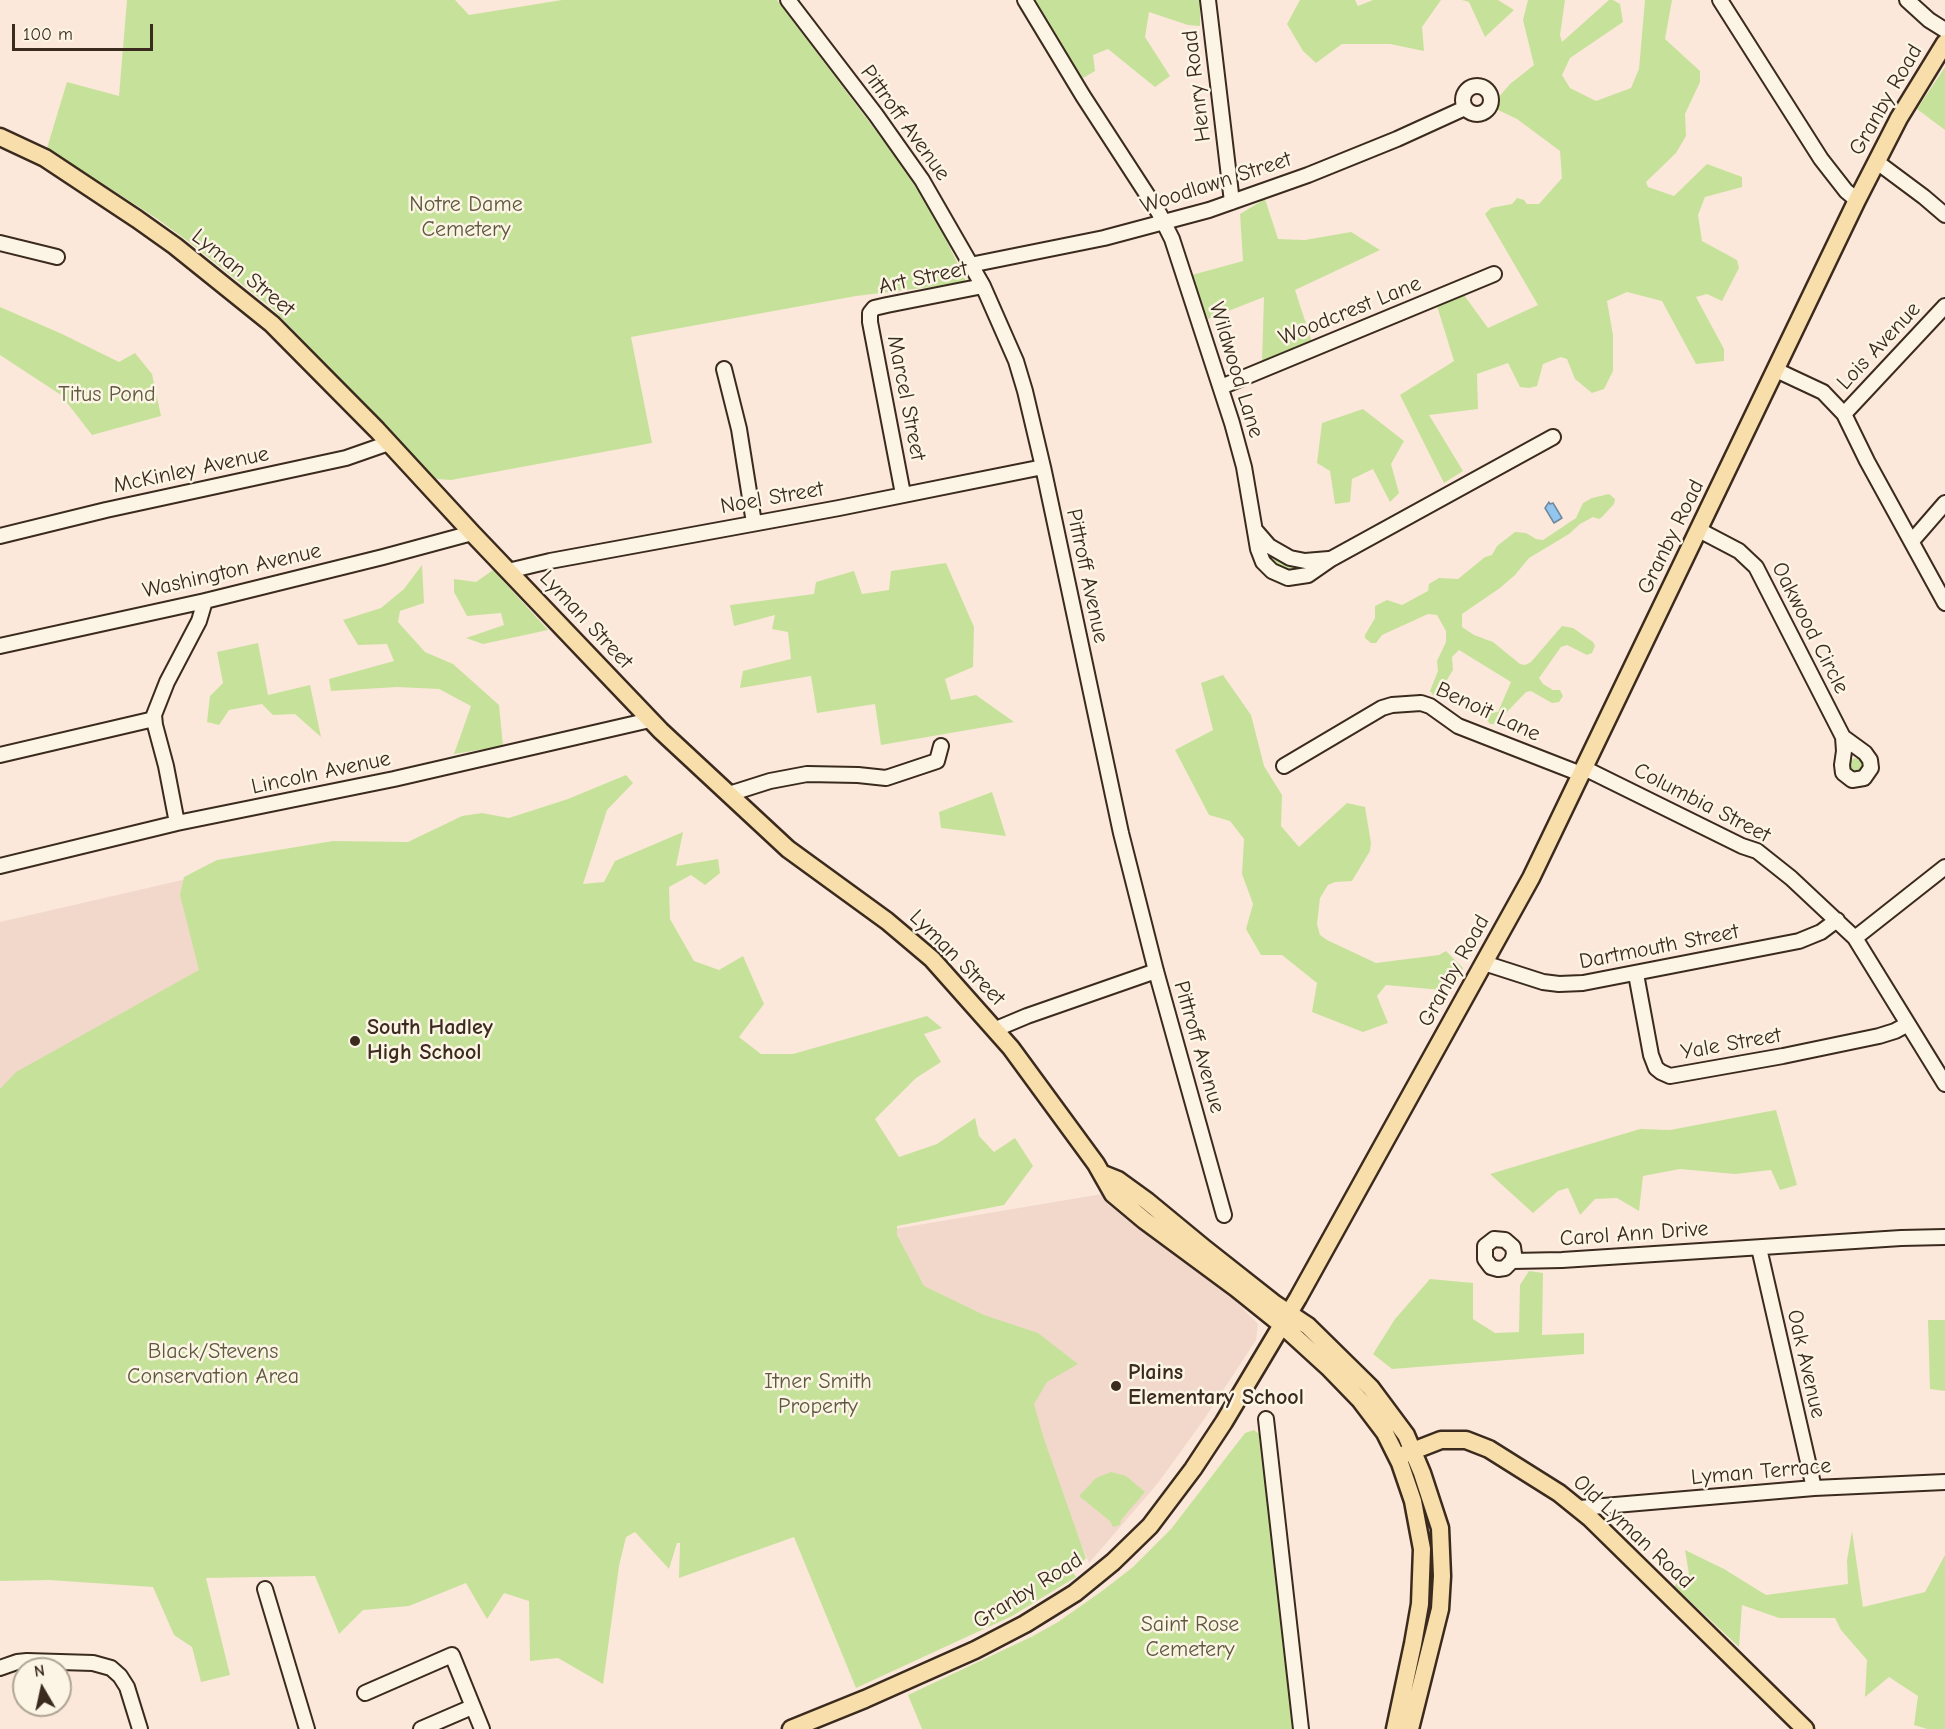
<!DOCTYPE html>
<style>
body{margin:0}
#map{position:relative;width:1945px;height:1729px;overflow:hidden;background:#fbe8da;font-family:"Comic Neue",sans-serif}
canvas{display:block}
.north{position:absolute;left:12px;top:1657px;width:60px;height:60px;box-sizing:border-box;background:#fcf5e5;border:2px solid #afa495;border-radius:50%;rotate:351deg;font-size:16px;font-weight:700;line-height:24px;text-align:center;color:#3b2a1e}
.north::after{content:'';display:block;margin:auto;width:21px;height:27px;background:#3b2a1e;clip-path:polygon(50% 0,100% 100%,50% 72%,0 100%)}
.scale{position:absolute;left:12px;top:24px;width:141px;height:27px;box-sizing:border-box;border:3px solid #3b2a1e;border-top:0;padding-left:8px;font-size:18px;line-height:21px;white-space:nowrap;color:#3b2a1e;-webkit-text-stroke:4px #fcf5e5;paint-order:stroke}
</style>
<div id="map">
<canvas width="1945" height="1729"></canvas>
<div class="north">N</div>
<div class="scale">100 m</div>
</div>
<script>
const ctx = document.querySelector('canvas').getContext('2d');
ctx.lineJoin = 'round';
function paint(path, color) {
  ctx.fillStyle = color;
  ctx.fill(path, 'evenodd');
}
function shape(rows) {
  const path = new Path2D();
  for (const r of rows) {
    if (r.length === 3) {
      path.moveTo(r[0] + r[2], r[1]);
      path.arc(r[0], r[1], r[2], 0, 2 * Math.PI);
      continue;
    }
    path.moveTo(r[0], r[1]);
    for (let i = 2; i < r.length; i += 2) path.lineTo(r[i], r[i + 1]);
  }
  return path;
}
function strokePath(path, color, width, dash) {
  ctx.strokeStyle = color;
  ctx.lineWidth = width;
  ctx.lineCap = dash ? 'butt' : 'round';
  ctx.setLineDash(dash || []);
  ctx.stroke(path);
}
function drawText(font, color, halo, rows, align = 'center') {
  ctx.font = font + ' "Comic Neue",sans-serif';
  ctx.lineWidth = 5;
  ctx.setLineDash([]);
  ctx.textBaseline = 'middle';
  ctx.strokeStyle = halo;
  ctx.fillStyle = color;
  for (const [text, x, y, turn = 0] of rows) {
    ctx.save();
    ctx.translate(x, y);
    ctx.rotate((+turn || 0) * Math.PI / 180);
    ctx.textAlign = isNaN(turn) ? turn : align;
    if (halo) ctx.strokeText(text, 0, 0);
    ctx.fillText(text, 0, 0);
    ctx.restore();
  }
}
paint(shape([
 [217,872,445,992,0,1105,0,922],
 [1102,1194,1151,1236,1189,1259,1225,1290,1258,1324,1256,1340,1205,1418,1158,1483,1089,1563,1022,1400,907,1279,894,1229]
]), '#f2d8cb');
paint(shape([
 [127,0,455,0,469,15,562,0,777,0,895,156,934,215,966,281,963,283,856,296,631,337,652,443,451,480,437,479,432,476,273,309,189,242,156,218,47,148,67,82,119,96],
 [1032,0,1200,0,1200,26,1188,25,1149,12,1145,37,1170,76,1155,87,1108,49,1093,55,1095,71,1083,78],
 [1300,0,1355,0,1358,6,1373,0,1441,0,1422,27,1424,51,1390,44,1342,44,1316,63,1303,51,1287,24],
 [1462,0,1498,0,1514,10,1485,37,1469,2],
 [1528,0,1565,0,1560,35,1562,42,1609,0,1613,0,1620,4,1623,22,1570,58,1562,75,1570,88,1596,101,1631,88,1639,69,1645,0,1672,0,1665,39,1700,71,1700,82,1685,114,1686,136,1676,153,1646,182,1648,187,1674,196,1707,164,1742,177,1742,187,1705,197,1698,215,1702,241,1737,260,1739,268,1722,301,1707,294,1696,297,1724,349,1724,361,1696,364,1662,301,1627,292,1607,301,1613,335,1613,371,1604,389,1592,393,1575,379,1567,359,1561,357,1543,364,1537,386,1529,388,1520,387,1508,363,1477,374,1478,409,1429,415,1463,471,1444,483,1400,395,1454,361,1437,306,1464,295,1488,328,1538,305,1485,214,1491,208,1512,204,1517,198,1524,200,1527,204,1539,204,1562,178,1560,151,1517,119,1496,109,1498,98,1510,84,1534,65,1523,20],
 [1945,67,1945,130,1917,109],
 [1265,199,1278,239,1305,240,1351,232,1380,250,1295,290,1312,342,1262,361,1264,297,1208,319,1192,275,1243,261,1240,214],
 [0,307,62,334,119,362,135,353,152,374,161,416,92,435,61,395,0,355],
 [1363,409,1404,441,1391,464,1399,493,1390,502,1373,469,1352,479,1350,502,1335,504,1330,471,1317,463,1322,423],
 [1609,494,1615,499,1614,504,1602,517,1599,519,1593,517,1580,524,1569,534,1529,558,1515,575,1500,588,1462,614,1462,627,1474,635,1493,642,1520,664,1525,665,1531,662,1562,626,1573,628,1593,642,1595,646,1592,653,1587,655,1567,645,1561,647,1539,678,1543,684,1553,690,1560,690,1563,696,1559,702,1552,703,1531,691,1526,692,1506,713,1502,717,1499,715,1494,724,1490,724,1484,716,1484,712,1488,711,1498,712,1511,682,1459,650,1452,657,1453,670,1438,694,1433,695,1430,691,1438,671,1437,661,1446,642,1446,631,1437,615,1428,614,1382,635,1376,643,1371,643,1365,638,1365,635,1375,618,1375,606,1387,600,1402,605,1428,591,1429,584,1439,578,1458,579,1485,557,1492,555,1497,546,1515,532,1526,533,1536,539,1543,540,1576,518,1583,503,1592,498],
 [1262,548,1309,566,1302,573,1275,569],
 [946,563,974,627,973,667,945,679,951,700,976,695,1014,722,881,745,875,704,817,713,811,676,740,688,743,671,791,659,788,632,772,629,775,615,734,626,730,605,814,594,816,582,854,571,862,594,889,590,891,571],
 [422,565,424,603,400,611,398,622,425,652,453,664,499,705,503,746,454,754,471,706,439,689,397,687,331,691,329,679,394,661,387,644,358,645,343,620,381,608,404,589],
 [493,570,548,630,483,644,466,638,504,625,501,613,467,616,454,592,454,579,476,582],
 [258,643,268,695,310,685,321,737,295,714,273,715,262,704,229,710,219,725,207,722,210,696,223,683,217,652],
 [1223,675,1251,715,1264,766,1282,795,1281,826,1299,847,1347,803,1365,807,1371,843,1370,851,1352,881,1335,882,1328,885,1320,898,1317,924,1320,935,1327,940,1376,963,1439,955,1446,951,1463,968,1459,977,1441,990,1386,985,1377,996,1388,1023,1363,1032,1312,1012,1317,983,1282,955,1261,955,1246,929,1253,904,1242,874,1244,839,1230,821,1209,815,1175,750,1213,730,1201,683],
 [1857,766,8],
 [626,775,633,783,607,810,583,884,604,882,615,861,683,832,676,866,718,859,720,873,705,885,691,875,669,887,670,919,694,961,719,970,743,956,764,1004,739,1037,761,1054,793,1054,927,1016,942,1028,924,1034,941,1062,916,1078,875,1119,899,1157,937,1144,975,1118,979,1136,994,1152,1015,1138,1033,1166,1004,1205,897,1226,897,1235,924,1286,984,1315,1038,1333,1078,1364,1047,1382,1034,1404,1043,1436,1086,1558,1073,1572,1076,1577,1012,1616,856,1688,794,1537,679,1578,680,1543,677,1543,669,1569,635,1532,626,1537,619,1566,603,1684,558,1658,530,1661,529,1601,504,1593,487,1619,466,1583,409,1606,363,1610,339,1634,315,1576,206,1578,230,1675,201,1682,192,1647,174,1635,153,1587,49,1580,0,1581,0,1089,16,1072,199,970,180,895,184,877,217,860,333,841,408,842,462,816,482,813,509,818,568,799],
 [992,792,1006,836,941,828,939,812],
 [1776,1110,1797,1185,1780,1190,1771,1170,1735,1174,1680,1169,1643,1176,1639,1211,1617,1198,1595,1199,1580,1215,1568,1188,1558,1191,1533,1213,1490,1174,1640,1129,1670,1130],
 [1529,1271,1543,1273,1542,1335,1584,1333,1584,1354,1392,1369,1373,1354,1395,1319,1430,1279,1473,1283,1473,1319,1495,1333,1519,1332,1520,1285],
 [1928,1320,1945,1320,1945,1391,1930,1389],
 [1254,1430,1259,1434,1275,1559,1293,1729,922,1729,908,1695,1031,1637,1058,1622,1102,1591,1133,1567,1171,1529,1245,1433],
 [1111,1472,1126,1476,1145,1492,1121,1520,1120,1525,1113,1527,1110,1521,1079,1496,1096,1478],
 [1852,1531,1863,1607,1925,1592,1945,1555,1945,1729,1927,1729,1914,1725,1918,1696,1889,1677,1865,1697,1867,1660,1841,1630,1835,1618,1779,1618,1742,1605,1739,1647,1674,1586,1689,1574,1685,1550,1724,1569,1766,1595,1848,1584,1847,1560]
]), '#c6e29a');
const water = shape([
 [1549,502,1550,504,1553,503,1562,518,1554,523,1545,508,1549,502]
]);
paint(water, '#93c6ef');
strokePath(water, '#70889b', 1.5);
const minor = shape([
 [788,0,876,115,922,180,983,286,1016,361,1025,391,1043,467,1121,833,1156,971,1224,1215],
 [1025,0,1083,96,1159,213,1172,239,1232,423,1244,467,1258,549,1263,562,1272,571,1288,578,1308,575,1331,559,1553,437],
 [1208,0,1232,202],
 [1720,0,1821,159,1846,191,1857,200],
 [1907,0,1929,20,1945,30],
 [1477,100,14],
 [1877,162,1924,197,1945,215],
 [0,243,57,257],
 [970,265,1104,238,1209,210,1308,175,1397,139,1465,108],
 [724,369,739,429,754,523],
 [1776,370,1823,392,1844,414,1867,461,1945,603],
 [1221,387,1494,274],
 [1844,414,1945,306],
 [903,494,870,322,870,313,874,308,887,305,983,286],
 [1699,530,1739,551,1756,567,1843,737],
 [1256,531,1269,546,1290,558,1305,561,1329,559],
 [0,536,106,510,346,458,389,443],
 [1912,541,1945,503],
 [508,571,550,561,839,508,1043,467],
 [0,646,205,601,383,557,472,533],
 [1843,737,1865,753,1870,760,1871,768,1864,778,1852,780,1843,773,1842,765,1844,751,1843,737],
 [0,755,154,719],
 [1284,766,1382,708,1392,705,1421,703,1430,706,1458,726,1581,774],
 [1584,768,1742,846,1757,851,1791,878,1855,938,1945,1084],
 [729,794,770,781,807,774,858,775,886,778,937,761,941,746],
 [177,823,166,766,155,725,154,715,167,682,199,621,205,601],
 [0,866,177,823,394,779,650,720],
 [1855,938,1945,867],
 [1484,963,1543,982,1559,984,1583,983,1799,941,1821,932,1837,920],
 [1636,974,1651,1055,1656,1068,1661,1072,1670,1076,1783,1056,1879,1036,1895,1031,1908,1024],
 [996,1029,1027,1016,1156,971],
 [1759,1248,1814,1488],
 [1512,1261,1514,1254,1513,1247,1505,1240,1494,1239,1485,1246,1485,1259,1491,1267,1498,1269,1505,1268,1512,1261,1562,1260,1901,1238,1945,1237],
 [1266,1419,1301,1729],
 [1580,1508,1814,1488,1945,1482],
 [265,1589,307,1729],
 [0,1668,17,1662,27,1661,93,1663,111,1668,120,1676,127,1687,140,1729],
 [365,1693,452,1655,482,1729],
 [421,1729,472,1707]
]);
const major = shape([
 [0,137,45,158,137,219,175,246,272,324,377,430,472,533,661,731,788,849,887,921,932,959,1011,1048,1096,1164,1113,1194,1144,1220,1236,1288,1282,1325,1328,1367,1360,1400,1385,1433,1400,1463,1413,1501,1422,1549,1420,1604,1413,1644,1395,1729],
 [1103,1174,1118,1180,1147,1201,1204,1248,1275,1304,1308,1326,1371,1388,1406,1435,1422,1473,1440,1528,1442,1576,1440,1609,1410,1729],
 [1405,1454,1441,1440,1466,1440,1489,1449,1559,1493,1590,1518,1805,1729],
 [791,1729,865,1699,975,1650,1025,1624,1075,1593,1113,1562,1150,1526,1193,1469,1224,1422,1298,1298,1531,878,1857,200,1899,118,1945,43]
]);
strokePath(minor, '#3b2a1e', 18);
strokePath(major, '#3b2a1e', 21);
strokePath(minor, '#fcf5e5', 14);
strokePath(major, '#f8deab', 16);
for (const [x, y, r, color] of [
 [355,1041,6,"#3b2a1e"],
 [1116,1386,6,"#3b2a1e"]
]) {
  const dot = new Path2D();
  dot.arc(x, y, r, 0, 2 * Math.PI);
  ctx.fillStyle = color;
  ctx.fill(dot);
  strokePath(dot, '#fcf5e5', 2);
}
drawText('22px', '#3b2a1e', '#fcf5e5', [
 ["Henry Road",1197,86,-97],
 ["Granby Road",1886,100,-60],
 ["Pittroff Avenue",905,123,54],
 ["Woodlawn Street",1216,183,-18],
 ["Lyman Street",243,273,39],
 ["Art Street",923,278,-12],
 ["Woodcrest Lane",1350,311,-22],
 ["Lois Avenue",1879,346,-47],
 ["Wildwood Lane",1236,370,73],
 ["Marcel Street",906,398,79],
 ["McKinley Avenue",191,470,-12],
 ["Noel Street",772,498,-10],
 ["Granby Road",1671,537,-64],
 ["Washington Avenue",232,571,-13],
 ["Pittroff Avenue",1087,576,78],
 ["Lyman Street",586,620,47],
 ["Oakwood Circle",1810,628,63],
 ["Benoit Lane",1488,712,25],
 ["Lincoln Avenue",321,773,-12],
 ["Columbia Street",1702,803,27],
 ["Dartmouth Street",1659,947,-11],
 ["Lyman Street",957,958,45],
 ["Granby Road",1454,971,-61],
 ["Yale Street",1731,1044,-10],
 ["Pittroff Avenue",1199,1047,74],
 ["Carol Ann Drive",1634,1234,-4],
 ["Oak Avenue",1806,1364,77],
 ["Lyman Terrace",1761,1472,-5],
 ["Old Lyman Road",1633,1532,43],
 ["Granby Road",1028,1591,-32]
]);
drawText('22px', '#5e583d', '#fcf5e5', [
 ["Notre Dame",466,205],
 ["Cemetery",466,230],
 ["Titus Pond",107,395],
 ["Black/Stevens",213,1352],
 ["Conservation Area",213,1377],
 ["Itner Smith",818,1382],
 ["Property",818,1407],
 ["Saint Rose",1190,1625],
 ["Cemetery",1190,1650]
]);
drawText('bold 22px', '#3b2a1e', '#fcf5e5', [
 ["South Hadley",367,1028],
 ["High School",367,1053],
 ["Plains",1128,1373],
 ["Elementary School",1128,1398]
], 'left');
</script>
